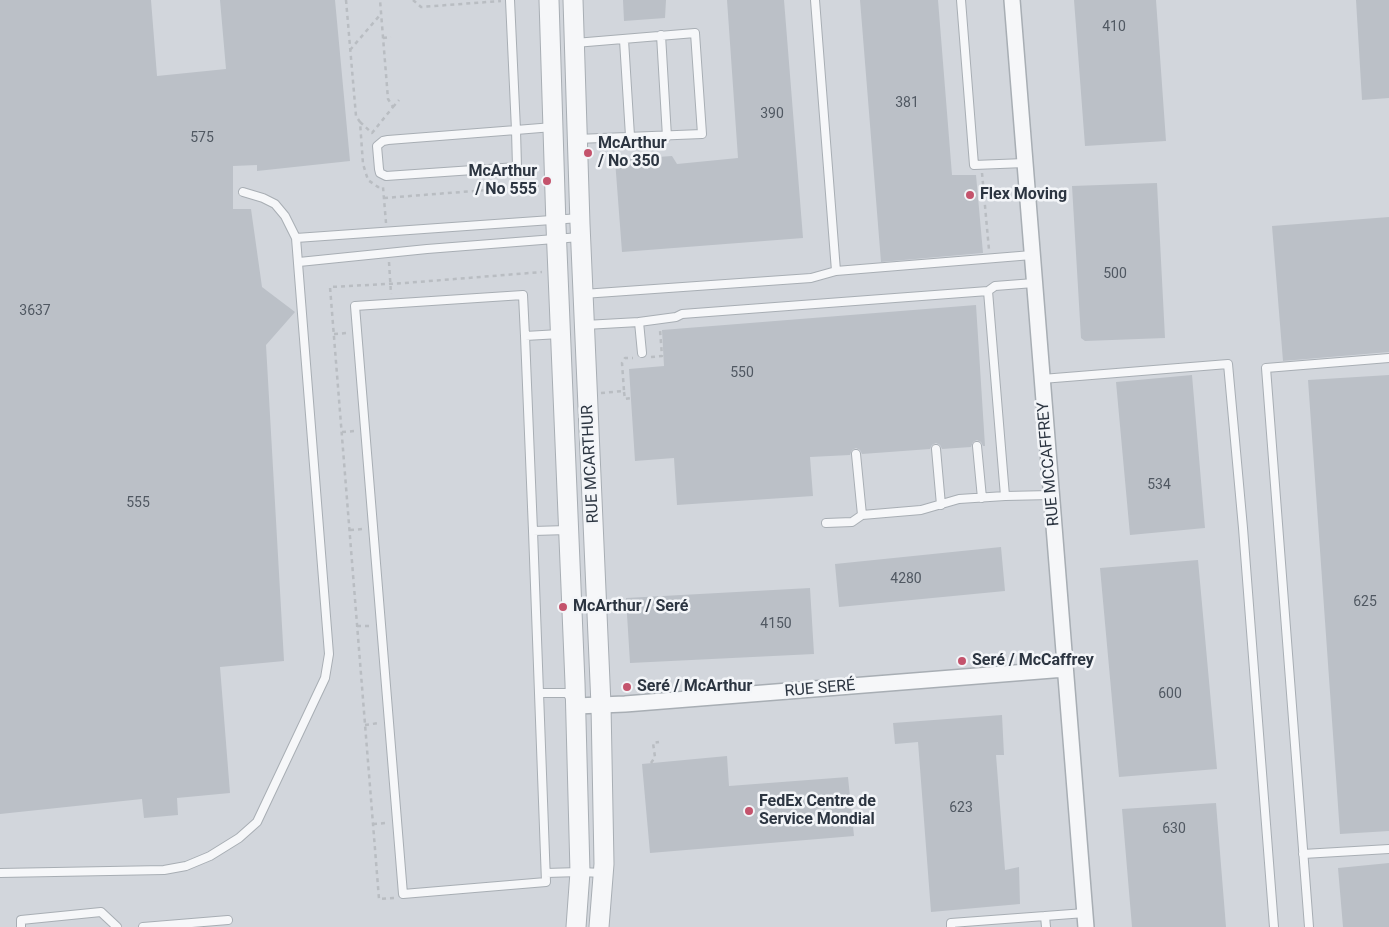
<!DOCTYPE html>
<meta charset="utf-8">
<style>
body{margin:0}
canvas{display:block;background:#e3e7ea}
</style>
<canvas width="1389" height="927"></canvas>
<script>
const ctx = document.querySelector('canvas').getContext('2d');
ctx.lineJoin = 'round';
function paint(path, color) {
  ctx.fillStyle = color;
  ctx.fill(path, 'evenodd');
}
function shape(rows) {
  const path = new Path2D();
  for (const r of rows) {
    path.moveTo(r[0], r[1]);
    for (let i = 2; i < r.length; i += 2) path.lineTo(r[i], r[i + 1]);
  }
  return path;
}
function strokePath(path, color, width, dash) {
  ctx.strokeStyle = color;
  ctx.lineWidth = width;
  ctx.lineCap = dash ? 'butt' : 'round';
  ctx.setLineDash(dash || []);
  ctx.stroke(path);
}
function drawText(font, color, halo, rows, align = 'center') {
  ctx.font = font + ' Roboto,sans-serif';
  ctx.lineWidth = 5;
  ctx.setLineDash([]);
  ctx.textBaseline = 'middle';
  ctx.strokeStyle = halo;
  ctx.fillStyle = color;
  for (const [text, x, y, turn = 0] of rows) {
    ctx.save();
    ctx.translate(x, y);
    ctx.rotate((+turn || 0) * Math.PI / 180);
    ctx.textAlign = isNaN(turn) ? turn : align;
    if (halo) ctx.strokeText(text, 0, 0);
    ctx.fillText(text, 0, 0);
    ctx.restore();
  }
}
paint(shape([
 [0,0,1389,0,1389,927,0,927]
]), '#d2d6dc');
paint(shape([
 [0,0,151,0,157,76,226,69,220,0,335,0,350,161,257,171,257,165,233,166,233,209,251,209,262,287,295,312,266,345,284,661,220,667,230,793,177,798,178,815,144,818,142,799,0,814],
 [623,0,666,0,665,18,624,21],
 [727,0,784,0,803,238,622,252,615,160,672,156,677,164,738,158],
 [860,0,938,0,952,175,976,175,983,253,881,262],
 [1074,0,1156,0,1166,141,1085,146],
 [1356,0,1389,0,1389,98,1362,100],
 [1157,183,1165,338,1085,341,1081,338,1072,186],
 [1389,217,1389,352,1283,361,1272,226],
 [976,305,985,446,983,446,981,442,977,440,973,442,971,447,942,449,940,445,936,443,932,445,930,449,862,454,860,450,856,448,852,450,850,455,810,457,813,496,677,505,674,458,635,461,629,369,664,366,662,330],
 [1192,375,1205,528,1130,535,1116,382],
 [1389,375,1389,831,1340,834,1308,380],
 [1001,547,1005,591,839,607,835,564],
 [1198,560,1217,769,1119,777,1100,568],
 [810,588,814,654,630,663,626,598],
 [1002,715,1004,755,996,755,1005,870,1019,867,1020,904,931,912,918,742,895,744,893,723],
 [727,756,729,786,848,777,854,836,650,853,642,764],
 [1216,803,1226,927,1132,927,1122,809],
 [1389,863,1389,927,1343,927,1338,868]
]), '#bbc0c7');
const service = shape([
 [510,0,516,130,517,167,386,176,380,173,379,169,377,146,383,141,388,140,516,130,553,127],
 [815,0,836,271],
 [961,0,974,165,1025,163],
 [661,35,667,137],
 [624,40,630,136],
 [575,43,695,33,702,134,577,139],
 [296,238,580,218],
 [299,262,427,249,580,237],
 [988,291,1005,496,1051,495],
 [583,294,811,278,836,271,1032,255],
 [639,322,676,317,682,314,988,291,995,286,1034,283],
 [585,325,639,322,642,353],
 [560,334,525,336,533,531,568,530],
 [525,336,523,295,355,306,403,894,546,882,533,531],
 [1042,379,1228,364,1243,528,1274,927],
 [977,446,982,498],
 [936,449,941,505],
 [856,454,862,515],
 [826,523,852,522,862,515,921,510,959,499,1005,496],
 [539,693,567,693,571,699],
 [1303,854,1389,849],
 [0,873,164,870,186,866,210,856,239,838,257,822,325,678,329,654,296,238,285,216,275,204,263,198,243,192],
 [546,873,580,872,603,873],
 [21,927,21,920,101,912,117,927],
 [143,927,228,920],
 [951,927,951,923,1045,916],
 [1046,927,1045,916,1085,913],
 [1309,927,1266,368,1389,358]
]);
const minor = shape([
 [1012,0,1086,927],
 [576,706,625,704,1065,669]
]);
const tertiary = shape([
 [549,0,556,226,575,683,580,872,576,927],
 [573,0,580,224,601,705,604,864,599,927]
]);
strokePath(service, '#a8aeb4', 10);
strokePath(minor, '#a8aeb4', 18);
strokePath(tertiary, '#a8aeb4', 21);
strokePath(shape([
 [346,0,356,116,360,122,363,164,368,180,378,187,383,187,386,223],
 [413,0,421,7,501,1],
 [383,38,391,37],
 [350,50,380,15],
 [393,107,399,100],
 [360,122,372,133,393,107,388,99,380,0],
 [982,173,989,250],
 [384,198,539,186],
 [389,262,391,294],
 [334,334,347,333],
 [651,357,662,356,660,330],
 [624,392,625,399,631,398],
 [601,393,624,391,622,363,625,358,633,358],
 [342,432,355,431],
 [350,530,363,529],
 [357,626,371,626],
 [365,725,379,723],
 [651,763,655,757,653,743,659,742],
 [373,824,386,823],
 [394,898,379,899,330,287,405,283,542,272]
]), '#b9bdc2', 2.5, [4, 4]);
strokePath(service, '#f6f7f9', 8);
strokePath(minor, '#f6f7f9', 15);
strokePath(tertiary, '#f6f7f9', 19);
for (const [x, y, r, color] of [
 [588,153,5,"#c4536c"],
 [547,181,5,"#c4536c"],
 [970,195,5,"#c4536c"],
 [563,607,5,"#c4536c"],
 [962,661,5,"#c4536c"],
 [627,687,5,"#c4536c"],
 [749,811,5,"#c4536c"]
]) {
  const dot = new Path2D();
  dot.arc(x, y, r, 0, 2 * Math.PI);
  ctx.fillStyle = color;
  ctx.fill(dot);
  strokePath(dot, '#f3f5f8', 2);
}
drawText('14px', '#505862', null, [
 ["410",1114,27],
 ["381",907,103],
 ["390",772,114],
 ["575",202,138],
 ["500",1115,274],
 ["3637",35,311],
 ["550",742,373],
 ["534",1159,485],
 ["555",138,503],
 ["4280",906,579],
 ["625",1365,602],
 ["4150",776,624],
 ["600",1170,694],
 ["623",961,808],
 ["630",1174,829]
]);
drawText('bold 16px', '#2c3541', '#f3f5f8', [
 ["McArthur",598,144],
 ["/ No 350",598,162],
 ["McArthur",537,172,"right"],
 ["/ No 555",537,190,"right"],
 ["Flex Moving",980,195],
 ["McArthur / Seré",573,607],
 ["Seré / McCaffrey",972,661],
 ["Seré / McArthur",637,687],
 ["FedEx Centre de",759,802],
 ["Service Mondial",759,820]
], 'left');
drawText('16px', '#2c3541', '#f3f5f8', [
 ["RUE MCARTHUR",591,464,-93],
 ["RUE MCCAFFREY",1049,464,-95],
 ["RUE SERÉ",820,689,-5]
]);
</script>
